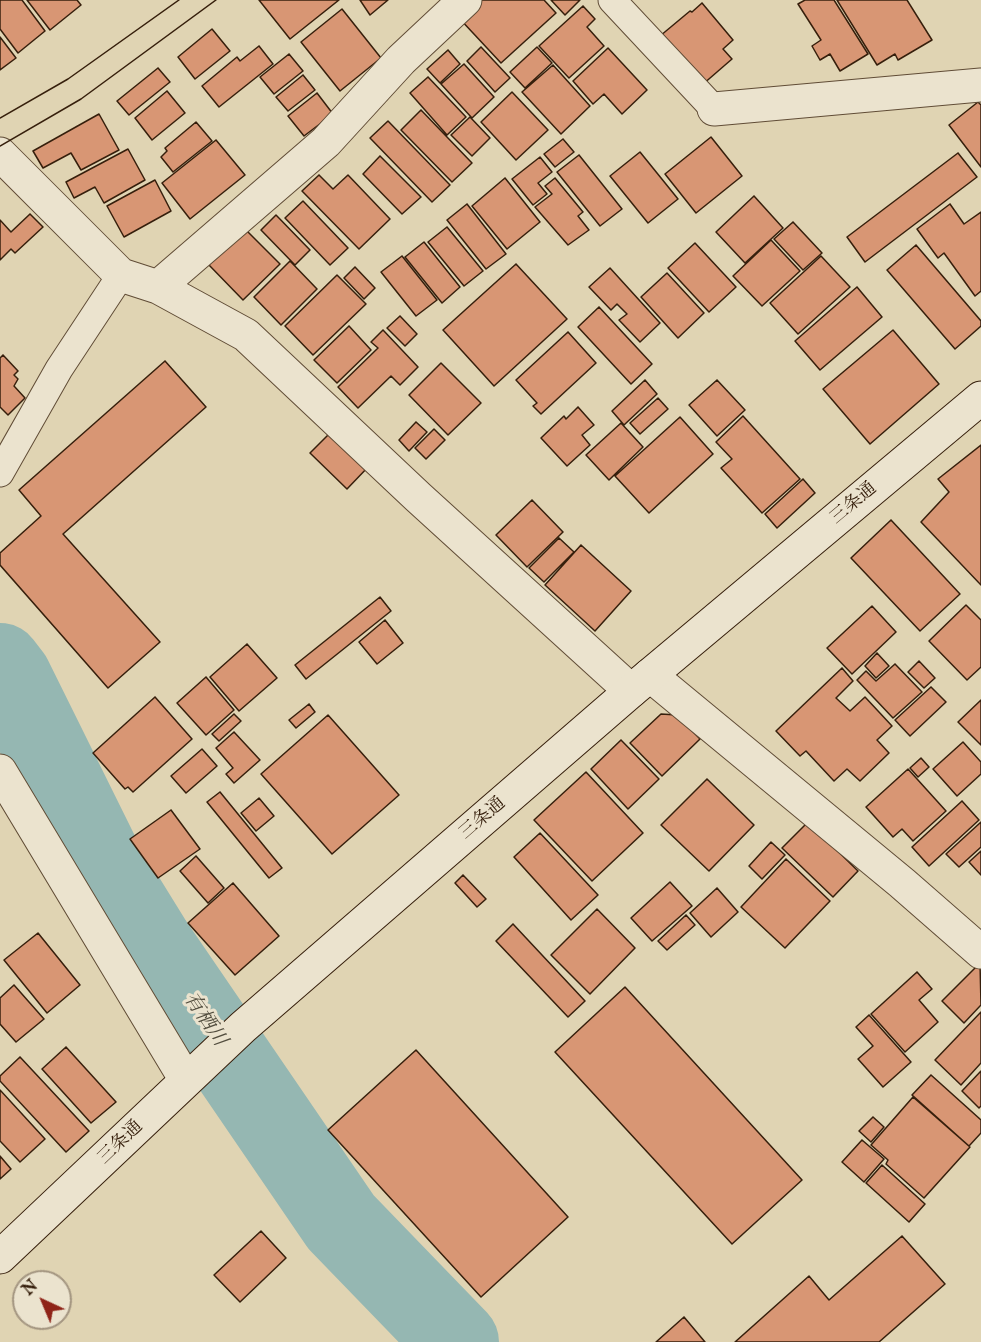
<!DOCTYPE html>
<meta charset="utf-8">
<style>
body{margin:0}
#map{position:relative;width:981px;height:1342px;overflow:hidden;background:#e0d4b3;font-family:"IM FELL English",serif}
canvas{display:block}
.north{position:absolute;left:12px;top:1270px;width:60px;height:60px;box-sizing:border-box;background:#ebe3ce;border:2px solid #a39580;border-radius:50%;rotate:316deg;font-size:16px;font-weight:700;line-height:24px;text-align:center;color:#361f0c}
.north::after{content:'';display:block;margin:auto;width:21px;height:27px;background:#8f2418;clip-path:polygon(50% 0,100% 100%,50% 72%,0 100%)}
</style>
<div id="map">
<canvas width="981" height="1342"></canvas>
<div class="north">N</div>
</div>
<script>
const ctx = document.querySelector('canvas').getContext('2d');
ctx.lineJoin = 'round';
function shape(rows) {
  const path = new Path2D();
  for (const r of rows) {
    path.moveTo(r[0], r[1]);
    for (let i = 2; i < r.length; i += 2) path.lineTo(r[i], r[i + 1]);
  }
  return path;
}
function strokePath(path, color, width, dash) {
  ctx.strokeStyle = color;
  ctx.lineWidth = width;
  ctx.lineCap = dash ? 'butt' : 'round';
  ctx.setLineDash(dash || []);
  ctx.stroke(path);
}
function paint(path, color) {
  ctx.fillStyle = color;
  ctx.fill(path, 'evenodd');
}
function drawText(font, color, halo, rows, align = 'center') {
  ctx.font = font + ' "IM FELL English","Noto Serif JP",serif';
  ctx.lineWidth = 6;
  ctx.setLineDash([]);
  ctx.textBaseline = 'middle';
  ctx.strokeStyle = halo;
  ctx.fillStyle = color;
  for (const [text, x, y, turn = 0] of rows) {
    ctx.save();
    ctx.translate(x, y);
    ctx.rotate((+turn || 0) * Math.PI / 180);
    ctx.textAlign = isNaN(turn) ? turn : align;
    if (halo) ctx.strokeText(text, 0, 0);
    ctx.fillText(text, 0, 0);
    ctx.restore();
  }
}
strokePath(shape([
 [0,665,10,678,104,868,151,944,341,1222,457,1342]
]), '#95b7b2', 84);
const building = shape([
 [0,0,22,0,45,31,18,53,0,29,0,0],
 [27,0,77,0,81,5,50,30,27,0],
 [259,0,339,0,290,39,259,0],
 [360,0,388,0,370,15,360,0],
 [478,0,544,0,556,13,501,63,459,18,478,0],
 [551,0,580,0,565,15,551,0],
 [805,0,834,0,868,54,840,71,830,54,820,60,812,46,821,40,798,4,805,0],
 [837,0,907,0,932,40,898,60,895,54,877,65,837,0],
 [702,3,733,40,723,49,732,59,702,85,660,36,690,11,692,12,702,3],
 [583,6,595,19,587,27,604,46,569,78,539,46,583,6],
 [342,9,381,58,340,91,301,42,342,9],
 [212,29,230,51,195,79,178,57,212,29],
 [0,37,16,58,0,70,0,37],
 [259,46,273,64,219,107,202,86,237,57,240,61,259,46],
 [481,47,510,78,495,92,467,61,481,47],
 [537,47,552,63,525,88,510,72,537,47],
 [608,48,647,90,622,114,604,94,593,104,573,81,608,48],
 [448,50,460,64,440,83,427,69,448,50],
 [289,54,303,71,274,94,260,77,289,54],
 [464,64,494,97,472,118,441,84,464,64],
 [553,65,590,106,561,134,522,92,553,65],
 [158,68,170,82,129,115,117,101,158,68],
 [303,75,315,90,288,111,276,97,303,75],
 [428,77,466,117,447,135,410,93,428,77],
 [167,91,185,113,152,140,135,118,167,91],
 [512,92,548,130,516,160,481,122,512,92],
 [317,93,333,114,304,136,288,116,317,93],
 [978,102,981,105,981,167,949,125,978,102],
 [421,110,472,163,452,182,401,130,421,110],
 [99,114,119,150,81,170,71,153,43,168,33,151,99,114],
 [470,117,490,138,472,156,451,135,470,117],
 [388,121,450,185,432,202,370,138,388,121],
 [196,122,212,141,173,172,161,157,167,151,165,148,196,122],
 [711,137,742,176,696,213,665,174,711,137],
 [563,139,574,152,555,167,544,154,563,139],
 [216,140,245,175,190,219,162,183,216,140],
 [128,149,145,180,104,203,95,187,74,198,66,182,128,149],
 [640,152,678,199,648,223,610,176,640,152],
 [958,153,977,177,865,262,847,237,958,153],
 [579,155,622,209,600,226,557,172,579,155],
 [380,156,421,197,402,214,363,174,380,156],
 [540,157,552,172,538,183,547,194,533,205,512,179,540,157],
 [319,175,333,189,348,175,390,219,359,249,302,191,319,175],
 [505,178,540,222,507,249,472,206,505,178],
 [555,178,583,212,578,216,589,230,568,245,535,207,552,194,545,186,555,178],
 [155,180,171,211,124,237,107,206,155,180],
 [754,196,783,228,745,263,716,232,754,196],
 [303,201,348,248,330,265,285,218,303,201],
 [467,204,506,254,486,269,447,220,467,204],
 [950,204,964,224,981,212,981,291,975,296,944,253,938,258,917,229,950,204],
 [30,214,43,227,15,253,11,249,0,260,0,220,11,232,30,214],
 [276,215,310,250,295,265,261,230,276,215],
 [793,222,822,253,803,270,774,239,793,222],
 [447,227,483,271,464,286,428,242,447,227],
 [245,229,280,264,243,300,208,264,245,229],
 [771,240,800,271,762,306,733,276,771,240],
 [424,242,460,287,442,303,405,257,424,242],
 [695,243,736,287,709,312,668,268,695,243],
 [916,245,981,321,981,326,955,349,887,270,916,245],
 [402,256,437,300,416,316,381,272,402,256],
 [821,256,850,287,798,334,770,303,821,256],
 [290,261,317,289,281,325,254,297,290,261],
 [516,264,567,319,494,386,443,330,516,264],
 [355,267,375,288,364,299,344,278,355,267],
 [610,268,660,323,640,342,619,320,627,314,617,304,611,310,589,287,610,268],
 [667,273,704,313,678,338,641,297,667,273],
 [337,275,366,304,313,355,285,326,337,275],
 [857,287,882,317,820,370,795,341,857,287],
 [599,307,652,364,631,384,578,327,599,307],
 [400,316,417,334,405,346,387,328,400,316],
 [349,326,371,350,337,383,314,360,349,326],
 [383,330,418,367,400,385,391,376,358,408,338,387,378,348,371,342,383,330],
 [893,330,939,384,870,444,823,389,893,330],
 [568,332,596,363,541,414,533,406,537,403,516,380,568,332],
 [3,355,18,371,14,375,18,379,14,386,25,398,8,415,0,407,0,358,3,355],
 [165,361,206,407,63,534,160,642,108,688,0,565,0,553,41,516,19,490,165,361],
 [441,363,481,403,448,435,409,395,441,363],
 [645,380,657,394,624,425,612,411,645,380],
 [717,380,745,410,717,436,689,405,717,380],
 [658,398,668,409,640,434,630,423,658,398],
 [578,407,594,425,582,435,590,445,567,466,541,438,564,416,566,419,578,407],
 [743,416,800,479,762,513,721,468,732,459,716,442,743,416],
 [680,417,713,454,649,513,615,476,680,417],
 [416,422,427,432,409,451,399,440,416,422],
 [621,423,643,447,609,480,586,455,621,423],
 [434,429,445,440,426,459,415,448,434,429],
 [333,430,369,466,347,489,310,453,333,430],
 [981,445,981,585,921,522,949,492,938,479,981,445],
 [803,479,815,493,777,528,765,514,803,479],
 [532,500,563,532,527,567,496,535,532,500],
 [891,520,960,594,920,631,851,558,891,520],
 [559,538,574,552,544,582,529,568,559,538],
 [581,545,631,591,595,631,545,585,581,545],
 [380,597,391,611,306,679,295,665,380,597],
 [966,605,981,620,981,667,967,680,929,641,966,605],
 [872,606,896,632,852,674,827,648,872,606],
 [385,620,403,643,377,664,359,642,385,620],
 [247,644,277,678,239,711,210,677,247,644],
 [877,653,889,666,876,678,865,666,877,653],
 [919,661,935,678,924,688,908,672,919,661],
 [895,664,922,692,893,718,857,680,866,671,876,681,895,664],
 [842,668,853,681,836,698,850,711,865,697,892,726,877,740,889,753,860,781,847,769,834,781,806,751,800,756,776,731,842,668],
 [206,677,234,710,206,735,177,703,206,677],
 [931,687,946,702,910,736,895,720,931,687],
 [155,697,192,739,133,792,128,787,125,789,93,753,155,697],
 [981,700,981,745,958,722,981,700],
 [309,704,315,712,296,728,289,720,309,704],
 [234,714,241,721,219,741,212,734,234,714],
 [661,714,677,715,700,739,662,776,630,743,661,714],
 [328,715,399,795,332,854,261,774,328,715],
 [234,732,260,760,234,783,226,774,233,768,216,748,234,732],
 [621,740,659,779,628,809,591,769,621,740],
 [963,742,981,762,981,774,957,796,933,769,963,742],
 [202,749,217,766,186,793,171,776,202,749],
 [921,758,929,767,918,777,910,768,921,758],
 [908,769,946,811,913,841,902,829,893,837,866,807,908,769],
 [586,772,643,833,592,881,534,820,586,772],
 [707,779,754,825,709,871,661,825,707,779],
 [220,792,282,868,269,878,207,802,220,792],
 [259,798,274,816,256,831,241,813,259,798],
 [962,801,979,820,929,866,912,847,962,801],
 [171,810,200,849,158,878,130,839,171,810],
 [808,822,858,871,833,897,782,848,808,822],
 [981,822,981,847,959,867,946,854,981,822],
 [540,833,598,895,571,920,514,857,540,833],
 [771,842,785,855,762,879,749,866,771,842],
 [981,851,981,875,969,862,981,851],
 [196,856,224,888,208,903,180,871,196,856],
 [786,859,830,901,785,948,741,907,786,859],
 [463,875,486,899,477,907,455,883,463,875],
 [670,882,692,906,652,941,631,918,670,882],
 [233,883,279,936,235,975,188,923,233,883],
 [717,888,738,912,711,937,690,913,717,888],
 [597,909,635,948,590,994,551,955,597,909],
 [686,915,695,925,667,950,658,941,686,915],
 [513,924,585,1001,568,1017,496,941,513,924],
 [38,933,80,985,47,1013,4,960,38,933],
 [980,963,981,1005,964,1023,942,1001,980,963],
 [917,972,932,989,919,1000,938,1022,905,1052,871,1014,917,972],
 [14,985,44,1019,16,1042,0,1024,0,998,14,985],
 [625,987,802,1180,732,1244,555,1052,625,987],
 [981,1012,981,1063,961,1085,935,1060,981,1012],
 [869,1015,911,1062,883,1087,858,1059,873,1046,856,1027,869,1015],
 [66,1047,116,1102,91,1123,42,1069,66,1047],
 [416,1050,568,1217,481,1297,328,1130,416,1050],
 [20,1057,89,1131,66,1152,0,1081,0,1076,20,1057],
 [981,1071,981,1106,979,1108,962,1091,981,1071],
 [931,1075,981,1120,981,1133,969,1146,912,1095,931,1075],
 [0,1090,45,1139,20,1162,0,1141,0,1090],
 [913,1097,970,1147,924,1198,886,1164,888,1160,871,1145,913,1097],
 [873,1117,884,1127,871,1142,859,1131,873,1117],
 [862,1140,884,1159,864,1182,842,1162,862,1140],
 [0,1156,11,1169,0,1179,0,1156],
 [882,1165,925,1204,909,1222,866,1183,882,1165],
 [261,1231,286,1258,240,1302,214,1275,261,1231],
 [902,1236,945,1284,879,1342,735,1342,809,1276,829,1300,902,1236],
 [684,1317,705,1342,656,1342,684,1317]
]);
paint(building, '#d89674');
strokePath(building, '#361f0c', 1.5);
const service = shape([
 [612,0,714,109],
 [0,473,59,369,121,275]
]);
const minor = shape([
 [714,109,981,85],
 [0,154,121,275,158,287,246,335,418,497,631,691],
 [158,287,326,142,401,60,465,0],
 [650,675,902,883,981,952],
 [0,771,186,1080]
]);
const secondary = shape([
 [0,1257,243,1027,631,691,981,398]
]);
strokePath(service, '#604c36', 29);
strokePath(minor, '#604c36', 35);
strokePath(secondary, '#361f0c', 35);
strokePath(service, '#ebe3ce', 27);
strokePath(minor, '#ebe3ce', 33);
strokePath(secondary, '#ebe3ce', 33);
strokePath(shape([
 [0,118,68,79,179,0],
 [0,146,81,99,216,0]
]), '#361f0c', 1.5);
drawText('18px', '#361f0c', '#ebe3ce', [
 ["三条通",854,504,-40],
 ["三条通",483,819,-41],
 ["三条通",121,1143,-44]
]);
drawText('italic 20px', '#524d3e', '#ebe3ce', [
 ["有栖川",204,1020,56]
]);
</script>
